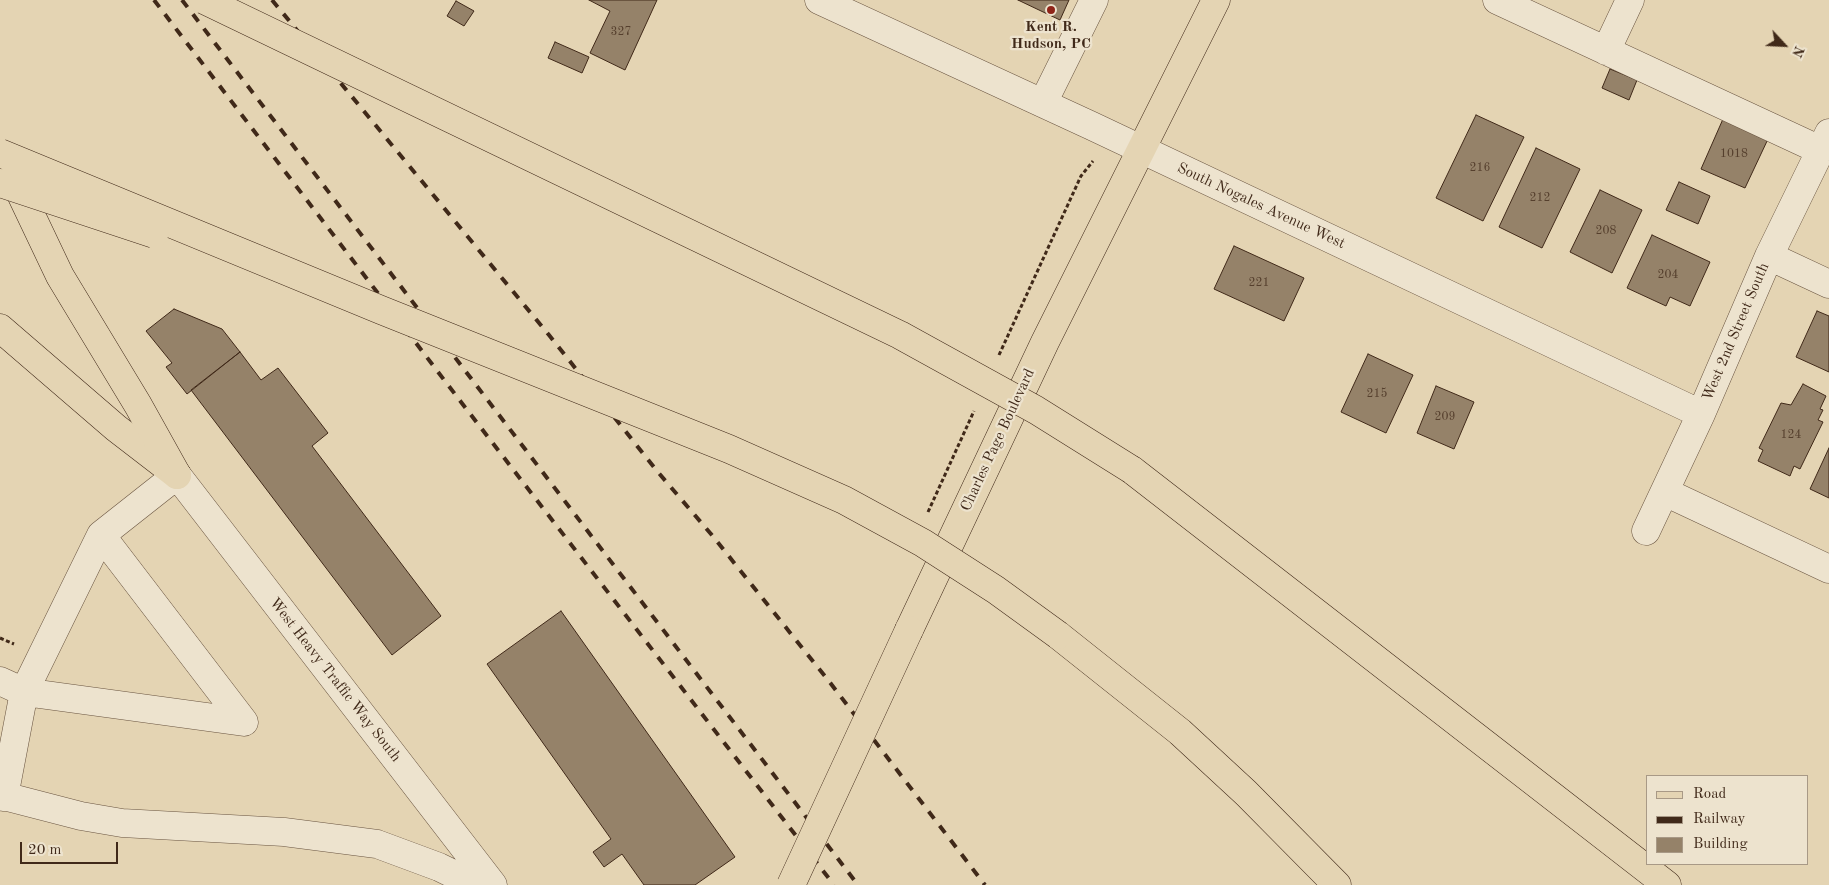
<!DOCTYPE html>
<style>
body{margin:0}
#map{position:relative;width:1829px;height:885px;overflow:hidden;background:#e4d4b3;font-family:"Old Standard TT",serif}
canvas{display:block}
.legend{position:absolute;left:1646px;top:775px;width:162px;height:90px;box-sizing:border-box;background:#ede3ce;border:1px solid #a89986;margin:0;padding:6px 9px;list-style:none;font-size:15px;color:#402919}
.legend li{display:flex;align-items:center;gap:10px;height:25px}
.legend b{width:25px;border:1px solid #a89986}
.north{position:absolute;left:1759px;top:20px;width:50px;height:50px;-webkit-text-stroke:4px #ede3ce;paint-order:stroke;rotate:115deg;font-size:14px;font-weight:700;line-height:20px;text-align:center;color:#402919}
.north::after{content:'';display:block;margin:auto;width:18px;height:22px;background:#402919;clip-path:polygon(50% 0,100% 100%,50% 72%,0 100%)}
.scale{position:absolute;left:20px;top:842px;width:98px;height:22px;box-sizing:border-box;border:2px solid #402919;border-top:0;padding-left:6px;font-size:15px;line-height:18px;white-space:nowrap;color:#402919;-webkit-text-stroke:4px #ede3ce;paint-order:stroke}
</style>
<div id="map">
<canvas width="1829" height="885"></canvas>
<ul class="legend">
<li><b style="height:6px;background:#e4d4b3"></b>Road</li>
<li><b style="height:6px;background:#402919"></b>Railway</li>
<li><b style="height:14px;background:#958269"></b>Building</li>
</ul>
<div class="north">N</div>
<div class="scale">20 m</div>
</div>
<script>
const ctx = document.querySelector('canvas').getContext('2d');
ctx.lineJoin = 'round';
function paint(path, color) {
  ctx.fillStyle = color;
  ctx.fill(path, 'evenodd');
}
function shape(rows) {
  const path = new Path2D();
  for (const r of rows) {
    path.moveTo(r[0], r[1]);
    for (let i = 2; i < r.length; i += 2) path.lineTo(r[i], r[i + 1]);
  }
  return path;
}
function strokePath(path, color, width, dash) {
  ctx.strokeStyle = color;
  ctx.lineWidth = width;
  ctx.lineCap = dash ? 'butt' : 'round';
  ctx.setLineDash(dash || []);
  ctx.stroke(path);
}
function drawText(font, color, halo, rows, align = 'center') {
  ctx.font = font + ' "Old Standard TT",serif';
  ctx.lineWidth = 4.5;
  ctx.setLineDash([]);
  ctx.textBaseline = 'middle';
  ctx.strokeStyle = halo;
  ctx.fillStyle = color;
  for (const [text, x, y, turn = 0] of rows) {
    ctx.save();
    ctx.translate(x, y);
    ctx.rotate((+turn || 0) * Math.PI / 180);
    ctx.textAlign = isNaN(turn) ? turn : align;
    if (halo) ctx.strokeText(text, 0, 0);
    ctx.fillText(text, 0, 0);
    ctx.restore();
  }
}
const building = shape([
 [589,0,657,0,625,70,590,53,610,11,589,0],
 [1018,0,1069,0,1060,20,1018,0],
 [456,1,474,11,464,26,447,16,456,1],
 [555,42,589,57,582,73,548,58,555,42],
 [1610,69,1637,80,1629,100,1602,88,1610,69],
 [1476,115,1524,137,1483,221,1436,198,1476,115],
 [1723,119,1768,139,1745,188,1701,169,1723,119],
 [1536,148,1580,169,1542,248,1499,227,1536,148],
 [1679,182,1710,196,1698,224,1666,210,1679,182],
 [1600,190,1642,210,1612,273,1570,252,1600,190],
 [1652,235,1710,262,1690,306,1670,297,1666,306,1627,288,1652,235],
 [1234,246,1304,278,1284,321,1214,289,1234,246],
 [174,309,222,329,240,352,187,394,166,367,172,363,146,331,174,309],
 [1817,311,1829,316,1829,372,1796,357,1817,311],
 [240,352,261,380,278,368,328,433,312,446,441,616,392,655,191,390,240,352],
 [1368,354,1413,375,1386,433,1341,412,1368,354],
 [1803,384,1826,396,1820,409,1823,410,1818,420,1823,422,1800,469,1794,466,1790,476,1758,461,1763,450,1759,448,1781,403,1791,405,1803,384],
 [1436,386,1474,402,1454,449,1417,433,1436,386],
 [1829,448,1829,498,1810,489,1829,448],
 [561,611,735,857,695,885,644,885,622,854,604,867,593,852,611,839,487,664,561,611]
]);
paint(building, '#958269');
strokePath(building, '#402919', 1);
const minor = shape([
 [819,0,1092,126,1701,414],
 [1497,0,1820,150],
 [1606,51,1630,0],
 [1043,103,1094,0],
 [1769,256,1829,284],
 [1665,492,1829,569],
 [1646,531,1701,414,1769,256,1829,133],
 [0,681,24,692,244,722,101,535],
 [0,795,81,816,122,823,284,832,377,844,439,867,476,885],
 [4,797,24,692,101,535,177,475,493,885]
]);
const major = shape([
 [0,328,116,428,177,475],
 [909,630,1045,342,1216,0]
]);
const highway = shape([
 [11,173,60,276,138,405,177,475],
 [1132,470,1667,885],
 [1058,635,1180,732,1246,793,1337,885]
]);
strokePath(minor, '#695440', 29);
strokePath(major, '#402919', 29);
strokePath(highway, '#402919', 29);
strokePath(shape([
 [999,355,1081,176,1093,161],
 [928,512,974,411],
 [0,638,14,644]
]), '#402919', 3, [4, 2.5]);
strokePath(minor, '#ede3ce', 28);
strokePath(major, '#e4d4b3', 28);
strokePath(highway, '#e4d4b3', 28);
strokePath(shape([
 [154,0,461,402,834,885],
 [182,0,858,885],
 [272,0,549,335,657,471,711,534,828,680,985,885]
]), '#402919', 4, [9, 9]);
const majorBridge = shape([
 [791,885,909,630]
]);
const highwayBridge = shape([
 [204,0,900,335,1036,410,1132,470],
 [0,153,381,310,729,449,844,500,923,543,996,590,1058,635],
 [0,183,154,234]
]);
strokePath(majorBridge, '#402919', 29, []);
strokePath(highwayBridge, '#402919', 29, []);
strokePath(majorBridge, '#e4d4b3', 28);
strokePath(highwayBridge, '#e4d4b3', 28);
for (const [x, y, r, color] of [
 [1051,10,5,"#8f2418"]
]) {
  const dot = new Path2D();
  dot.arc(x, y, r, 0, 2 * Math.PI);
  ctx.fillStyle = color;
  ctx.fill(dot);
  strokePath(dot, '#ede3ce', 2);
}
drawText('12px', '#553f2d', null, [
 ["327",621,32],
 ["1018",1734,154],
 ["216",1480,168],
 ["212",1540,198],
 ["208",1606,231],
 ["204",1668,275],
 ["221",1259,283],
 ["215",1377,394],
 ["209",1445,417],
 ["124",1791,435]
]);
drawText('bold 15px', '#402919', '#ede3ce', [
 ["Kent R.",1051,27],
 ["Hudson, PC",1051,44]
]);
drawText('15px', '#402919', '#ede3ce', [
 ["South Nogales Avenue West",1261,206,25],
 ["West 2nd Street South",1736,332,-67],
 ["Charles Page Boulevard",998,440,-65],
 ["West Heavy Traffic Way South",335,680,52]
]);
</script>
